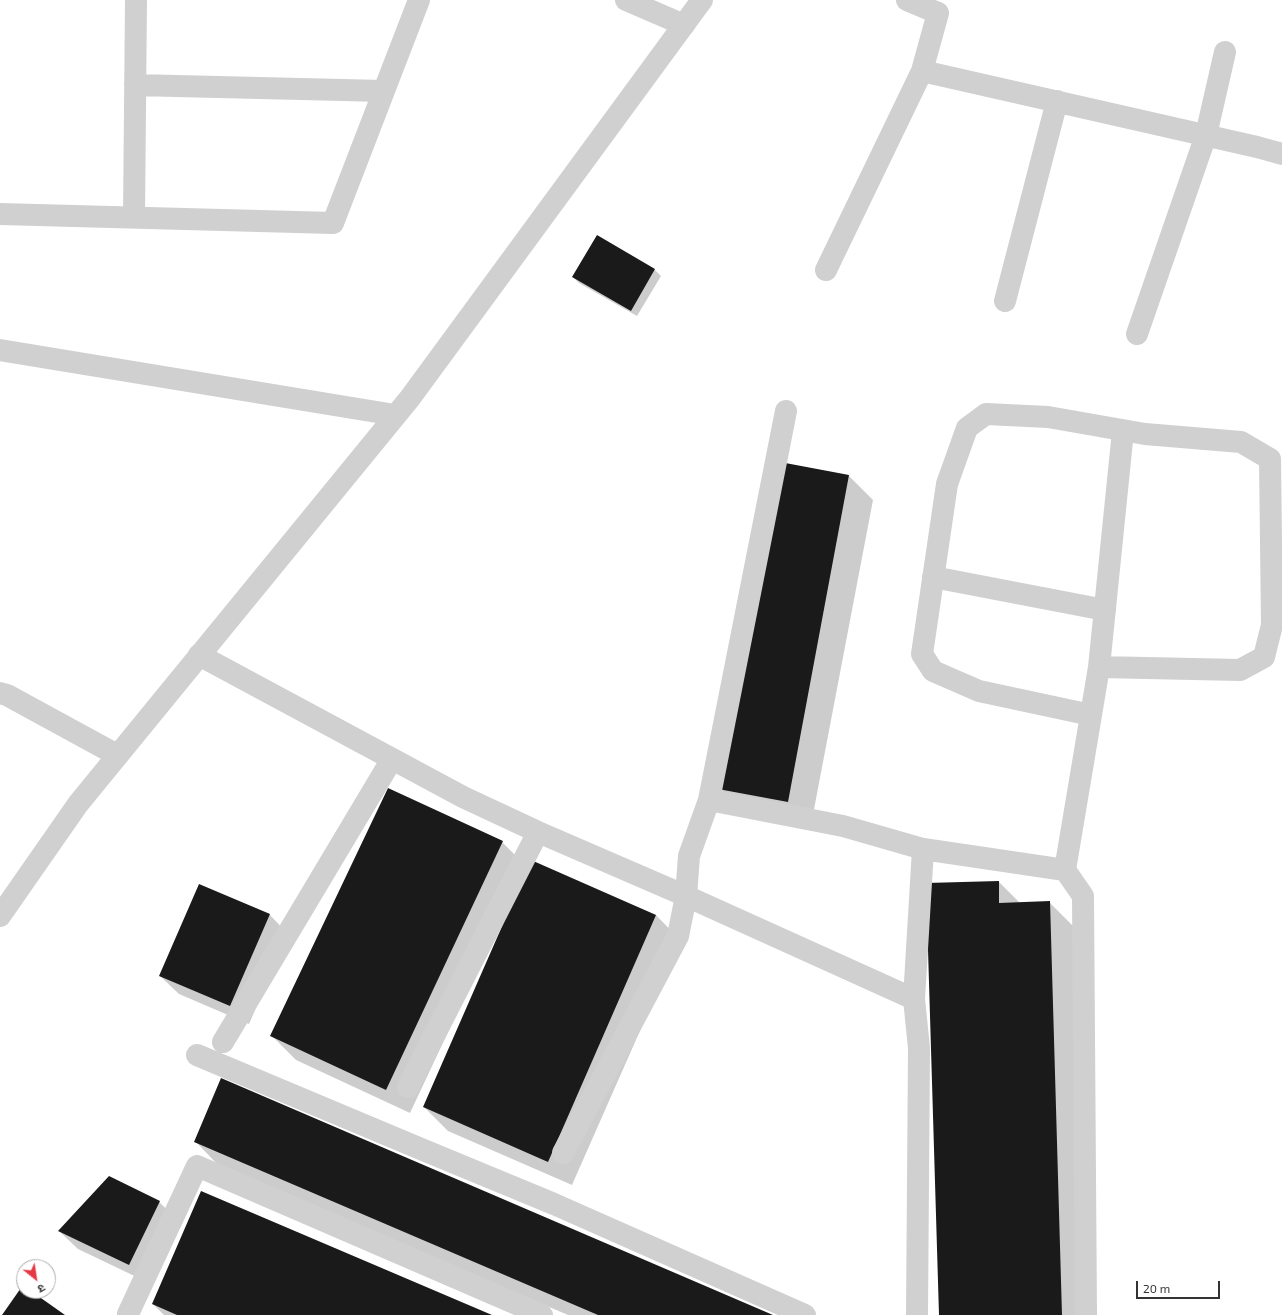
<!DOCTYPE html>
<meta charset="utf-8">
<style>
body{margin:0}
#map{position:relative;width:1282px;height:1315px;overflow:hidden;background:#fff;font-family:"Exo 2","Noto Sans Devanagari",sans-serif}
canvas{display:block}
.north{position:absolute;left:16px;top:1259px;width:40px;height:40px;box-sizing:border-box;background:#fff;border:1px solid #adadad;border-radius:50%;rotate:150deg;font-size:11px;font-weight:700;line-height:16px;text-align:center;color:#333}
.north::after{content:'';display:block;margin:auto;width:14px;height:18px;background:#e63946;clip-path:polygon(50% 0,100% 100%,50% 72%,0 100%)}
.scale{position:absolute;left:1136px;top:1281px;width:84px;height:18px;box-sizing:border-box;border:2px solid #333;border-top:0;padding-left:5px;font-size:12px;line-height:14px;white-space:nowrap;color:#333;-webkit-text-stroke:3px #fff;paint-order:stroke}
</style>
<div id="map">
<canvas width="1282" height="1315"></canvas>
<div class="north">उ</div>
<div class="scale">20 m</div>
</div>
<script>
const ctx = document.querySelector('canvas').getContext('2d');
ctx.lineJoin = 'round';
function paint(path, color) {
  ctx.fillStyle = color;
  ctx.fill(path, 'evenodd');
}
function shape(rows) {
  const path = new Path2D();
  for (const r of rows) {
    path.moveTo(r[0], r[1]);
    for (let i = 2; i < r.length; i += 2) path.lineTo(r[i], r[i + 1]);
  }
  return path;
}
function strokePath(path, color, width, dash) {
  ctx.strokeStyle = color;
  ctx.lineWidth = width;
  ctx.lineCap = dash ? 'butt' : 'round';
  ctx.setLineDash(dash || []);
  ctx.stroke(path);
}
paint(shape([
 [598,236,655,270,661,276,637,316,579,283,573,277],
 [780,464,849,476,873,500,811,825,743,812,719,788],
 [502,842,526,866,410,1113,296,1060,272,1036],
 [531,862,656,915,680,940,572,1185,448,1131,424,1107],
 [999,882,1020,903,1049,902,1073,926,1085,1315,940,1315],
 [199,885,270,915,288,934,249,1024,179,994,160,976],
 [195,1141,771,1315,568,1315,219,1166],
 [159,1202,178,1220,147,1282,78,1249,59,1231],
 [153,1304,489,1315,164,1315]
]), '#0003');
paint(shape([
 [597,235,655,269,631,311,572,277],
 [780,462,849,475,788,802,718,789],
 [388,788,503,841,386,1090,270,1036],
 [531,860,656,915,548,1162,423,1107],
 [999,881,999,903,1050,901,1062,1315,939,1315,926,883],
 [199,884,270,914,230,1006,159,976],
 [221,1078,773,1315,598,1315,194,1142],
 [109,1176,160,1201,129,1265,58,1231],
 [201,1191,492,1315,177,1315,152,1304],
 [23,1285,24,1286,24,1291,31,1291,65,1315,2,1315]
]), '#1a1a1a');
strokePath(shape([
 [626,0,684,25],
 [922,71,1257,147,1282,154],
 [135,85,384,91],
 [0,214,333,223,419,0],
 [134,217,136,0],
 [826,270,922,71,938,13,907,0],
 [1005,301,1057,101],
 [1137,334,1206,135,1225,52],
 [0,350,395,415],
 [933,577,1105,610],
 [199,655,463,797,538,832,686,896,914,999],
 [1099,667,1123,431],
 [0,693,7,695,117,755],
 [709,800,786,411],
 [1065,870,1091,715,1099,667,1240,670,1264,657,1272,625,1270,459,1241,442,1145,434,1048,417,986,414,967,428,947,484,922,654,933,671,979,691,1091,715],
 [223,1042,392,759],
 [197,1055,421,1149,554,1204,805,1315],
 [408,1087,538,832],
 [563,1153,678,936,686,896,689,856,709,800,843,826,923,849,1065,870,1083,896,1086,1315],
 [128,1314,197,1166,542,1315],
 [917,1315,919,1048,914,999,923,849]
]), '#d0d0d0', 22);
strokePath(shape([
 [0,916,78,804,410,398,702,0]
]), '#d0d0d0', 22);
</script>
